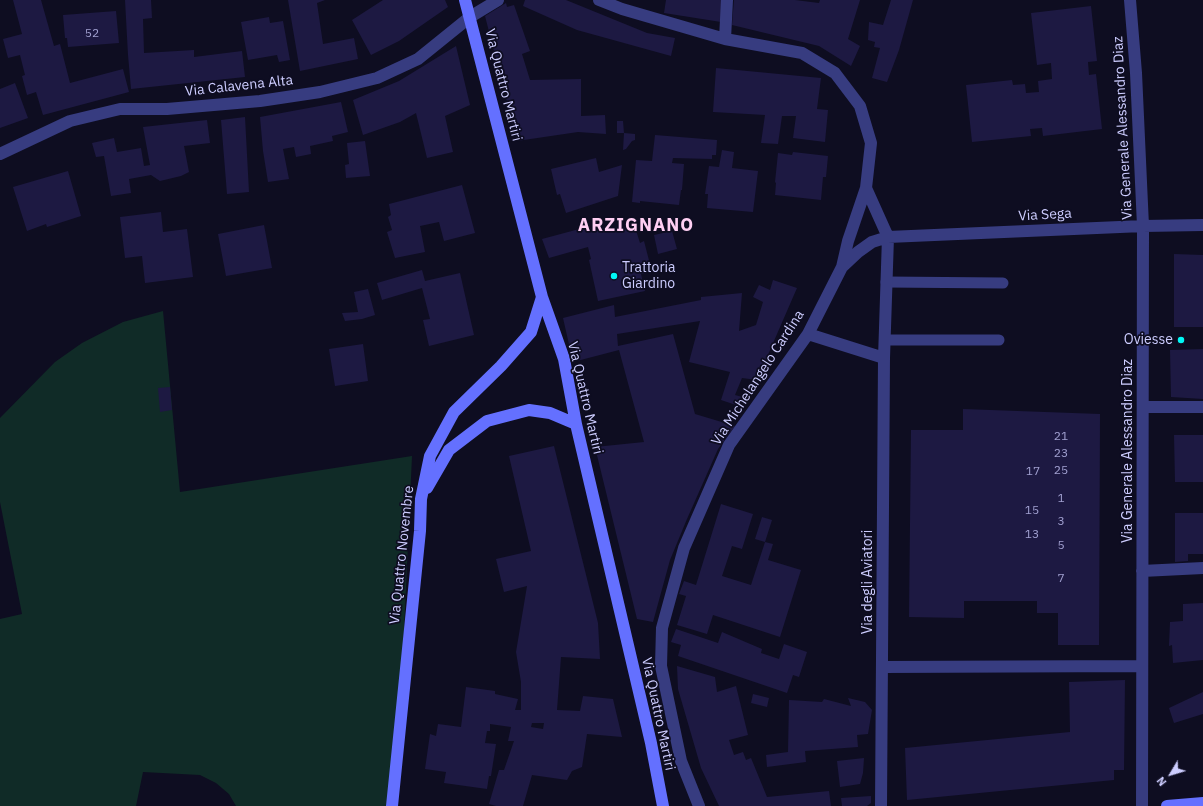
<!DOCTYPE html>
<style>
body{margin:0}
#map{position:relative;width:1203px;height:806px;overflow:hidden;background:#0e0d21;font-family:"IBM Plex Sans",sans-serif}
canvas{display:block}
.north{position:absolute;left:1151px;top:754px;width:40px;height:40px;-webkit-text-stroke:3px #0e0d21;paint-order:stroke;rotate:232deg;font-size:11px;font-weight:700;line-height:16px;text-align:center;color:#cdcdff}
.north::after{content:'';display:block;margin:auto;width:14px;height:18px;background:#cdcdff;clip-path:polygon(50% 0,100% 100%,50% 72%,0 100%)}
</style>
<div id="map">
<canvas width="1203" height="806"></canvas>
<div class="north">N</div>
</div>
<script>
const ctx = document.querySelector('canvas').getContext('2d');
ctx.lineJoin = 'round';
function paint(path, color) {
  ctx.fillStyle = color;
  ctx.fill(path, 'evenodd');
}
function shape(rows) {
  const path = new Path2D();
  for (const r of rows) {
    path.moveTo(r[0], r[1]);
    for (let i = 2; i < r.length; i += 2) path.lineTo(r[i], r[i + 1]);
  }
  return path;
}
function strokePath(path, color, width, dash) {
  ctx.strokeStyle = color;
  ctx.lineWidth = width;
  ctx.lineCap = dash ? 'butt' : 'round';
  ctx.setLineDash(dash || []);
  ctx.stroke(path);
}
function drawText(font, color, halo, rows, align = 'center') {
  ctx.font = font + ' "IBM Plex Sans",sans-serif';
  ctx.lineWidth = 3.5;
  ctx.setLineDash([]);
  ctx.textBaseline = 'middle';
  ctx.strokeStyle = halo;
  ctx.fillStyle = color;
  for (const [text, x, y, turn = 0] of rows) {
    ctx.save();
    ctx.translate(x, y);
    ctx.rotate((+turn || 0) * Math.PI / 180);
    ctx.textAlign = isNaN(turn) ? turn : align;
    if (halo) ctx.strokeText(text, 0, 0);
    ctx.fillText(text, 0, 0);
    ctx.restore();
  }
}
paint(shape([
 [163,311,180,492,412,456,396,806,236,806,229,794,216,783,200,775,143,772,136,806,0,806,0,619,22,614,0,502,0,418,55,362,82,343,123,322]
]), '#102b27');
paint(shape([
 [13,0,41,0,54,46,60,44,70,83,123,69,129,92,43,115,36,92,27,95,22,76,25,75,20,55,8,58,3,39,22,34],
 [125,0,151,0,152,18,143,19,144,53,194,50,194,57,242,51,245,77,131,89,128,55],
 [288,0,325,0,317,3,323,44,354,38,358,59,300,71],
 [383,0,445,0,448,7,399,41,371,55,352,20],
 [525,0,566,0,647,33,675,38,671,56,577,30,523,6],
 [666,0,722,0,721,22,664,13],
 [734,0,795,0,819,3,820,0,860,0,848,39,860,46,851,66,819,46,732,25],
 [891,0,913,0,899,50,887,82,872,78,880,48,874,47,875,42,868,40,869,22,883,25],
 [506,3,507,7,514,5,530,51,522,54,530,80,581,79,581,116,605,115,606,134,578,132,517,141,485,16],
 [1091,6,1097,61,1088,62,1089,75,1096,74,1102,129,1043,136,1042,128,1030,129,1031,136,972,142,966,85,1012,80,1013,85,1025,84,1026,93,1039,92,1038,81,1052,79,1051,63,1037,65,1031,13],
 [116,11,119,43,68,47,67,38,65,38,63,15],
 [269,17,270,23,283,21,290,60,279,62,277,55,248,60,241,22],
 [456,46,470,105,445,116,453,152,427,158,416,113,400,122,363,135,353,100,399,81],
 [716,68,821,78,817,109,828,110,825,142,793,138,796,116,782,116,778,144,761,143,765,115,713,112],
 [15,83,28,118,0,128,0,89],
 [341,102,348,132,332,136,333,141,310,146,311,154,296,157,294,147,283,149,289,179,268,182,263,151,260,117],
 [245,117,249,192,227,194,221,120],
 [207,120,210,143,184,146,189,172,181,176,160,181,151,175,129,179,131,193,111,196,104,156,96,157,92,143,114,138,117,152,141,148,144,166,150,165,143,127],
 [617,121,623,121,624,133,617,133],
 [624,133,635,134,635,140,632,141,626,149,623,150],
 [655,135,717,140,716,155,712,155,712,159,673,158,672,163,684,164,682,190,681,190,679,205,640,201,640,203,632,202,636,160,652,161],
 [365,141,370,176,346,178,345,165,349,164,347,143],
 [722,150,734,152,732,168,758,171,753,212,707,208,708,194,705,194,709,166,719,167],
 [793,152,828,156,826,177,823,177,821,200,775,195,776,183,775,182,778,153,792,155],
 [596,158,599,172,622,165,618,196,566,213,560,194,557,195,551,169],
 [68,171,81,216,47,227,46,224,27,231,13,187],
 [462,185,475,233,444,241,439,222,420,226,425,252,395,258,387,232,392,230,388,217,391,215,389,204],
 [161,212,163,232,187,229,193,277,145,283,142,256,125,258,120,217],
 [264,225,272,268,226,276,218,234],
 [635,227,640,243,644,241,652,272,641,274,645,291,598,301,589,260,591,259,588,247,549,258,542,239,583,228],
 [672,231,677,249,658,254,654,235],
 [1174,254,1203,255,1203,327,1174,327],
 [422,270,425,281,460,273,474,335,429,346,423,320,430,319,422,288,382,300,377,283],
 [773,280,797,288,757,380,742,378,735,395,746,398,739,406,721,400,730,372,689,362,700,321,617,334,618,346,673,334,695,414,735,426,718,449,687,519,670,560,653,622,637,619,595,447,644,442,619,350,573,362,563,318,614,305,615,317,701,300,701,297,742,293,739,331,756,325,763,302,753,297,759,285,770,290],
 [368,289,375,315,362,319,345,321,342,313,358,312,354,292],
 [363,344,368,381,335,386,329,349],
 [1203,349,1203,399,1171,397,1170,350],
 [170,387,172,410,160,412,158,388],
 [963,409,1100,414,1099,645,1058,645,1058,613,1037,613,1037,601,964,601,964,618,909,617,911,430,963,430],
 [1174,435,1203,435,1203,482,1175,482],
 [554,446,598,623,600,659,561,657,557,710,580,711,583,696,613,699,622,737,587,734,582,767,572,771,567,780,532,775,523,806,496,806,489,804,499,770,504,770,514,741,508,741,511,727,490,724,490,731,487,731,485,743,496,744,491,776,489,776,487,789,444,783,446,772,425,769,430,734,436,736,438,724,461,727,466,687,495,691,495,694,518,699,515,710,521,710,521,682,516,652,527,586,504,592,496,559,531,551,509,456],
 [532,723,544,723,543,729,531,727],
 [721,504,753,514,742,549,732,546,722,576,751,585,765,542,755,539,762,517,772,520,765,542,773,544,768,560,801,570,780,637,713,615,707,634,677,625,686,596,679,594,684,581,696,585],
 [1175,513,1203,513,1203,554,1188,554,1188,561,1175,562],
 [1203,603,1203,660,1173,663,1172,645,1169,646,1170,622,1183,621,1183,604],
 [676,629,718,643,722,632,762,649,761,653,779,659,784,644,807,652,799,677,793,675,787,693,678,656,681,645,671,642],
 [677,666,715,677,717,692,736,686,748,735,729,740,734,755,743,752,746,760,751,758,767,797,829,791,831,806,719,806,701,768,678,689],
 [1125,680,1124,770,1114,770,1114,780,907,800,905,748,1070,732,1069,682],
 [1203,692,1203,714,1174,723,1169,708],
 [753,694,769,698,767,707,751,703],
 [848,698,865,702,872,710,868,734,857,735,858,747,805,751,806,762,767,767,766,755,788,752,789,700,822,702,824,699,851,706],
 [864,758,863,773,860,784,840,787,837,761],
 [871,796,871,803,867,806,842,806,841,798]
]), '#1d1942');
strokePath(shape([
 [886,282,1003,283],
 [885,340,999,340]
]), '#373c80', 11);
strokePath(shape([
 [599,0,622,9,725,39,802,53,835,73,860,106,871,143,866,188,888,237,884,358,881,806],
 [1130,0,1136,73,1143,226,1142,806],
 [725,39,727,0],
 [0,154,70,121,120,109,167,109,260,101,320,92,377,78,418,59,470,17,498,0],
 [842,267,848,241,866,188],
 [808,334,884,358],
 [1143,407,1203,407],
 [1142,571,1203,568],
 [882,667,1142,666],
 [699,806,681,761,661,666,662,628,684,548,729,445,808,334,842,267,858,252,872,242,888,237,1143,226,1203,225]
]), '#373c80', 12);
strokePath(shape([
 [465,0,542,297,564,359,576,424,651,743,663,806],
 [427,488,449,450,487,421,529,410,550,413,576,424],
 [392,806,420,531,421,499,430,456,454,412,501,366,531,332,542,297],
 [1167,806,1203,803]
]), '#6470ff', 12);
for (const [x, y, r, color] of [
 [614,276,4,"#00f8f6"],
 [1181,340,4,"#00f8f6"]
]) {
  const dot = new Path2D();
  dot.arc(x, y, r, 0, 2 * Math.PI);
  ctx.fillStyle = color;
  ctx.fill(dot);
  strokePath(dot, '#0e0d21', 1.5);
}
drawText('12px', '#a1a0d0', null, [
 ["52",92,34],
 ["21",1061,437],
 ["23",1061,454],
 ["25",1061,471],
 ["17",1033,472],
 ["1",1061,499],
 ["15",1032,511],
 ["3",1061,522],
 ["13",1032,535],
 ["5",1061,546],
 ["7",1061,579]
]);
drawText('14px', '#cdcdff', '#0e0d21', [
 ["Via Quattro Martiri",503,85,76],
 ["Via Calavena Alta",239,86,-6],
 ["Via Generale Alessandro Diaz",1123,128,-93],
 ["Via Sega",1045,215,-3],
 ["Via Michelangelo Cardina",758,378,-57],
 ["Via Quattro Martiri",585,398,77],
 ["Via Generale Alessandro Diaz",1128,451,-90],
 ["Via Quattro Novembre",402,555,-84],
 ["Via degli Aviatori",868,582,-90],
 ["Via Quattro Martiri",658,714,78]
]);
drawText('14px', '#cdcdff', '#0e0d21', [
 ["Trattoria",622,268],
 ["Giardino",622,284],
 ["Oviesse",1173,340,"right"]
], 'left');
ctx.letterSpacing = '1px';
drawText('bold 18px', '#ffcff3', '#0e0d21', [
 ["ARZIGNANO",636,226]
]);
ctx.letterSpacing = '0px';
</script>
